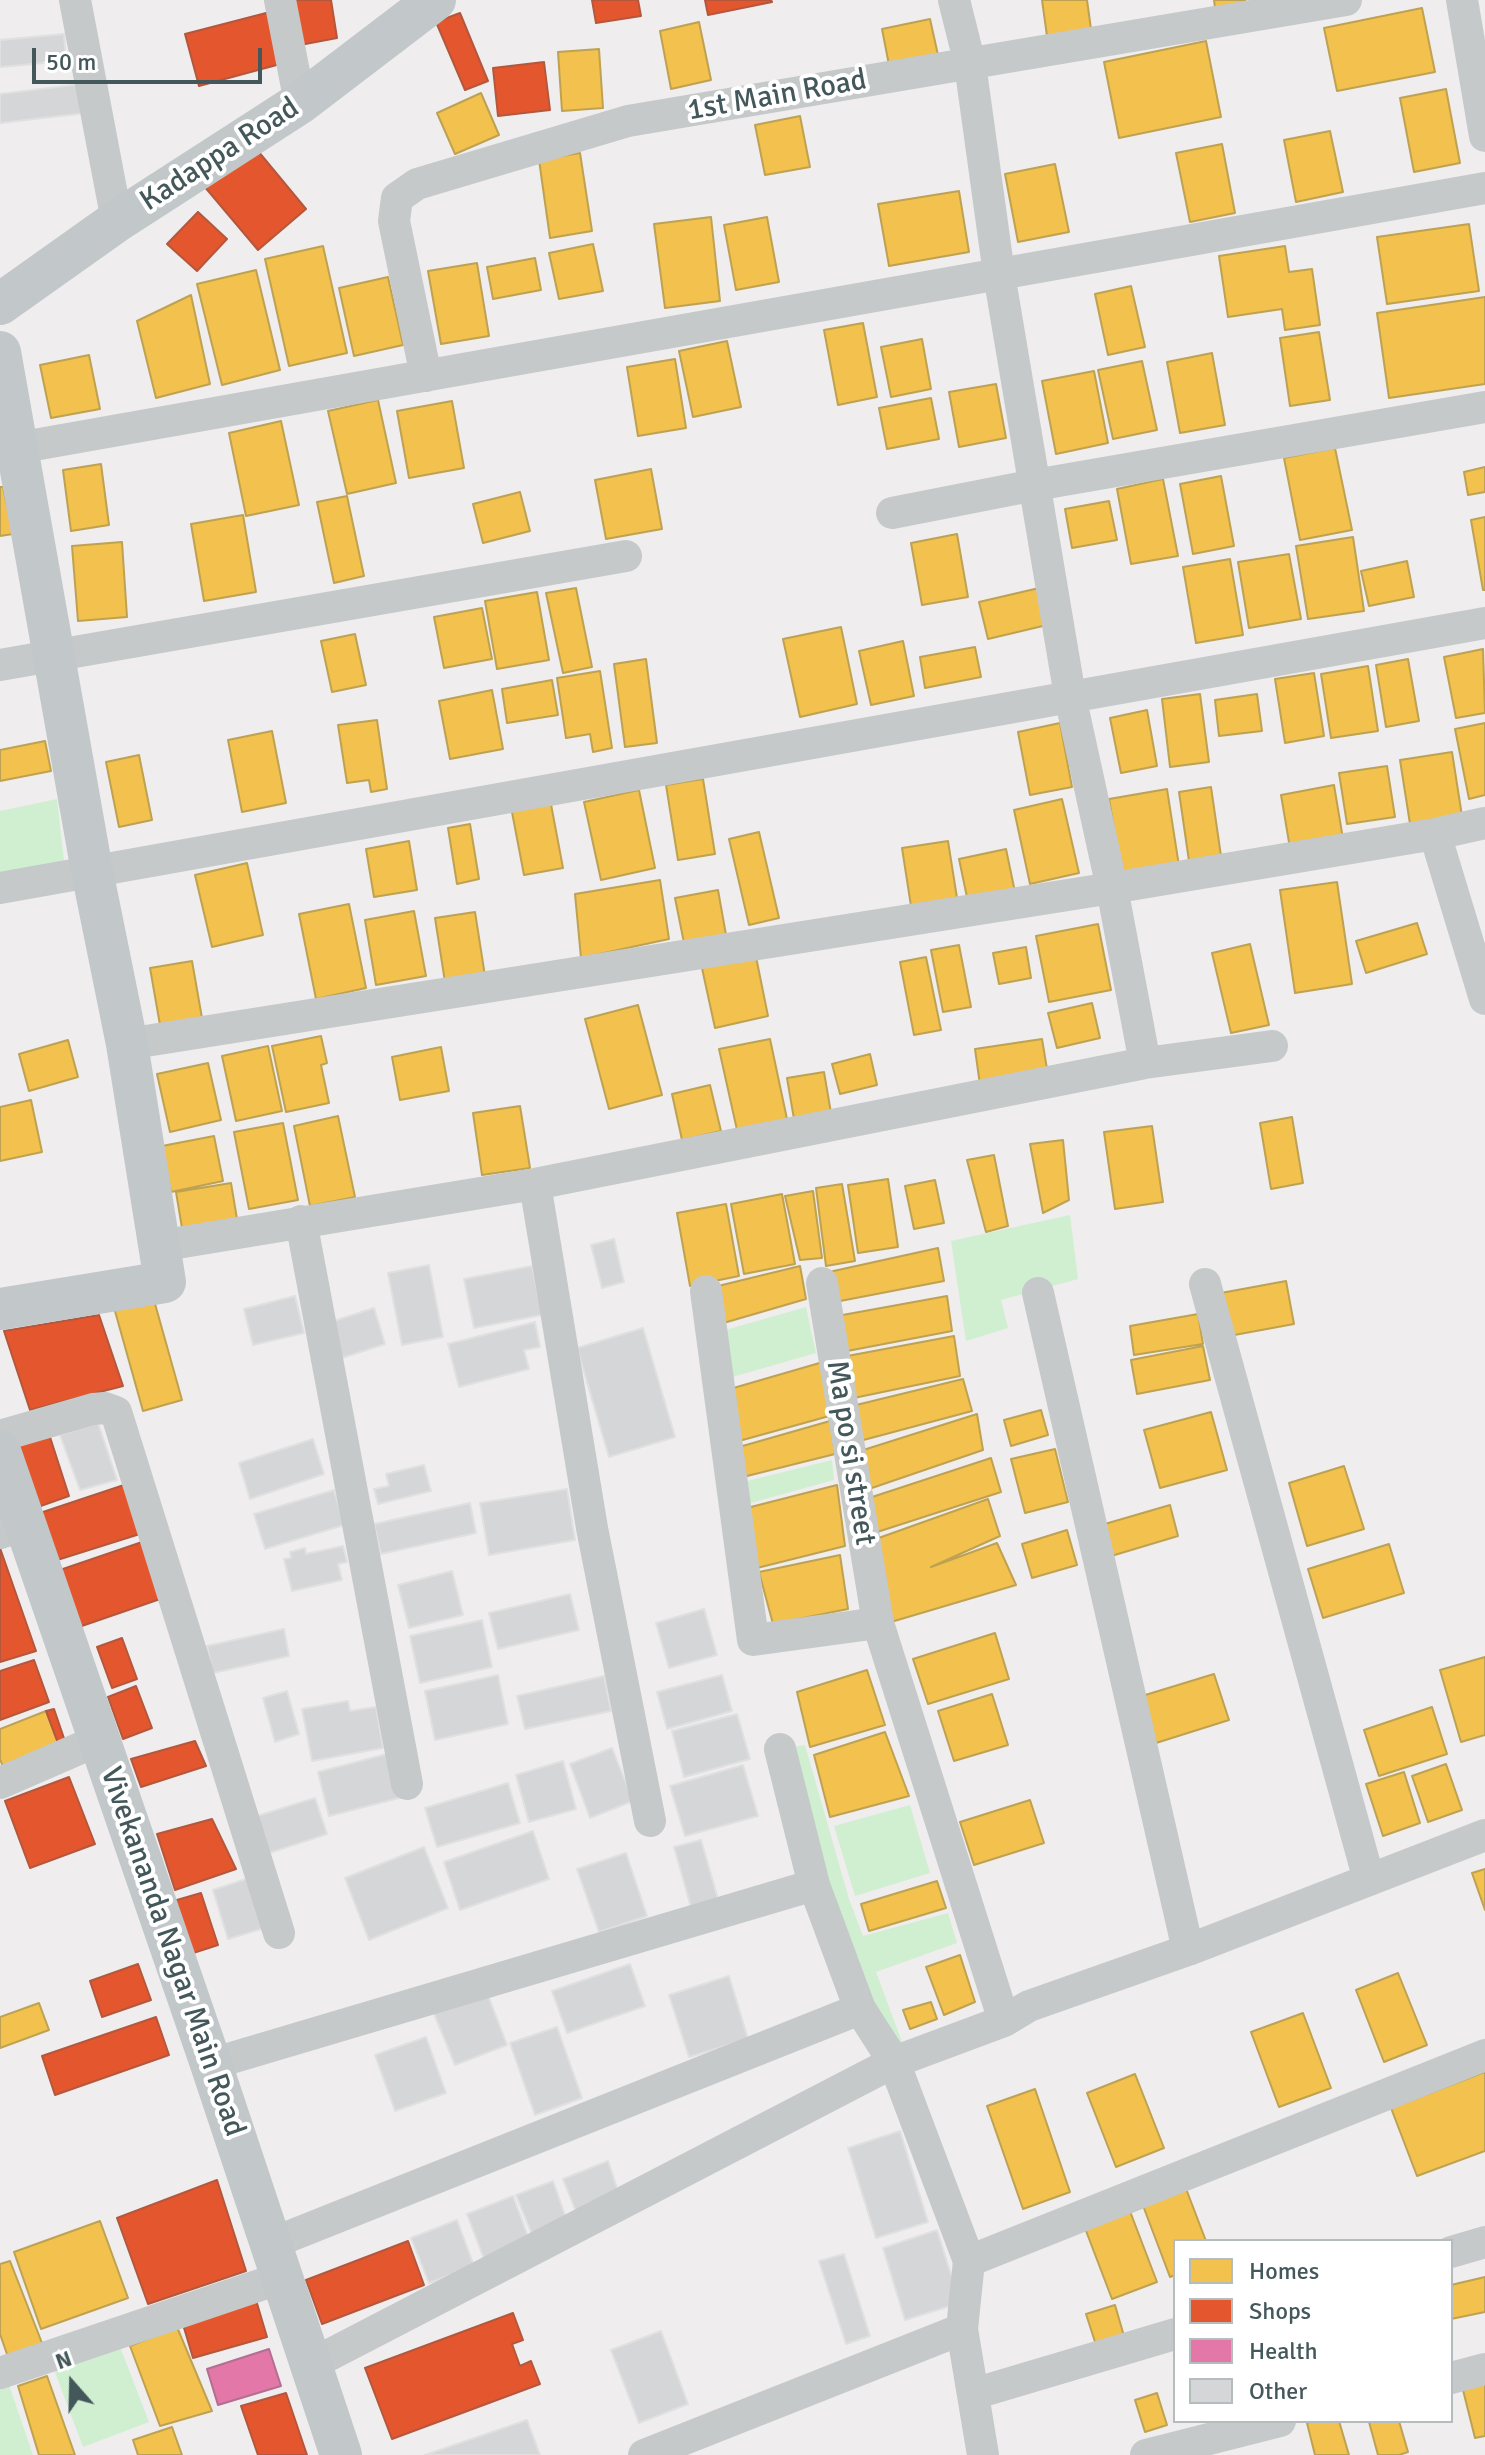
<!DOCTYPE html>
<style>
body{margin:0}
#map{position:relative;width:1485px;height:2455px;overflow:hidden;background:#efedee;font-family:Signika,sans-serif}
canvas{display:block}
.legend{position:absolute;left:1173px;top:2239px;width:280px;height:184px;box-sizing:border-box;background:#fff;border:2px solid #b4bcbd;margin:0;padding:10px 14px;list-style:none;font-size:24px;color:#44585b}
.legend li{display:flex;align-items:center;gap:16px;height:40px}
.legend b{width:40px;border:2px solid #b4bcbd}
.north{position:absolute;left:32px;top:2343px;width:80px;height:80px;-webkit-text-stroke:6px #fff;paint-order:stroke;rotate:340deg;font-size:22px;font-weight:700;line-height:32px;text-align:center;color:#44585b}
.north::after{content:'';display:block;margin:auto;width:28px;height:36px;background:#44585b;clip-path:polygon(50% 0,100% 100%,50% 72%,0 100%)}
.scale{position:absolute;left:32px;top:48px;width:230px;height:36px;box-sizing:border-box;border:4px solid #44585b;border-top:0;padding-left:10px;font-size:24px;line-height:28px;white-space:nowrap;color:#44585b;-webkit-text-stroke:6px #fff;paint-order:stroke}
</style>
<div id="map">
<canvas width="1485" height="2455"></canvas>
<ul class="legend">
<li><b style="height:22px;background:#f2c14e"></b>Homes</li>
<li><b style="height:22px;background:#e4572e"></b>Shops</li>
<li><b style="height:22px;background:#e377a8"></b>Health</li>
<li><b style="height:22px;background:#d5d6d7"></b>Other</li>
</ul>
<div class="north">N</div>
<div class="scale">50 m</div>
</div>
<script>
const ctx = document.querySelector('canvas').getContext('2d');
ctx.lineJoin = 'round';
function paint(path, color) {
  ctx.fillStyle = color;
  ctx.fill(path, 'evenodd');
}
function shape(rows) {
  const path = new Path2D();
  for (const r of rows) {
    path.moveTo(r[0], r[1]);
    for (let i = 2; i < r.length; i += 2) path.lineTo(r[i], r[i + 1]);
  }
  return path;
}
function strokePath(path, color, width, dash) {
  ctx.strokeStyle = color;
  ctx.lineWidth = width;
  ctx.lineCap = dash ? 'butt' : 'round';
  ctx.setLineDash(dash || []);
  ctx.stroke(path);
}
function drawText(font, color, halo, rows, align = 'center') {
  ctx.font = font + ' Signika,sans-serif';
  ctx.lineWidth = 8;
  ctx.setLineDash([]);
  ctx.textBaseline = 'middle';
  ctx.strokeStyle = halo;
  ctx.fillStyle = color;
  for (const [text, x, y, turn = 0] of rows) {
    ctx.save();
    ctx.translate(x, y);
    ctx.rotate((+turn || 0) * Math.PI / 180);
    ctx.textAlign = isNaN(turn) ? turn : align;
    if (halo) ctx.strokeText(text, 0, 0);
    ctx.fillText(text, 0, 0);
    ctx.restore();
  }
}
paint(shape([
 [57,799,64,861,0,875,0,811],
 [1070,1215,1078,1279,1001,1300,1008,1328,966,1341,951,1241],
 [806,1307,816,1353,729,1378,722,1331],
 [832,1460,834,1480,747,1504,743,1482],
 [805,1745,849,1899,863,1936,948,1913,957,1943,876,1972,904,2047,865,2007,787,1748],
 [910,1805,930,1873,855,1896,834,1826],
 [119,2344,149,2422,83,2447,53,2367],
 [8,2382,33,2455,0,2455,0,2385]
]), '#d0efd1');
const homes = shape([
 [1042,0,1087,0,1091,29,1047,36,1042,0],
 [1214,0,1245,0,1246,2,1215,8,1214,0],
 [1422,8,1435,72,1337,91,1324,28,1422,8],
 [930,19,938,55,889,65,882,29,930,19],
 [699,22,711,80,671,89,660,31,699,22],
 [1206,41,1221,117,1119,138,1104,62,1206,41],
 [599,49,603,108,562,111,558,52,599,49],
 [1446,89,1460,163,1414,172,1400,98,1446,89],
 [481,93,499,135,455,154,437,113,481,93],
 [800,116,810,167,765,175,755,125,800,116],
 [1330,131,1343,192,1296,202,1284,140,1330,131],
 [1222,144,1235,213,1190,222,1176,153,1222,144],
 [580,153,592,231,550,238,539,160,580,153],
 [1055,164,1069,232,1018,242,1005,174,1055,164],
 [959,191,969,252,889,266,878,204,959,191],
 [711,217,720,301,665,308,654,224,711,217],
 [767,217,779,282,736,290,724,225,767,217],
 [1469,224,1479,291,1387,304,1377,237,1469,224],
 [593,244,603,291,559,299,549,253,593,244],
 [323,246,347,353,289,366,265,259,323,246],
 [1285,246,1289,272,1312,269,1320,325,1285,330,1282,309,1228,317,1219,256,1285,246],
 [535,258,541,290,493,299,487,267,535,258],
 [477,263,489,336,441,344,428,271,477,263],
 [256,270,280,370,222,385,197,284,256,270],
 [388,277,403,345,354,356,339,288,388,277],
 [1131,286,1145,347,1108,355,1095,294,1131,286],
 [191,295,210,384,156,398,137,321,191,295],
 [1485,297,1485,384,1389,398,1377,313,1485,297],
 [863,323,877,397,838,405,824,330,863,323],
 [1319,332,1330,400,1290,406,1280,338,1319,332],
 [922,339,931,389,891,397,881,347,922,339],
 [727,341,741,407,693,417,679,351,727,341],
 [1212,353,1225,425,1180,433,1167,362,1212,353],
 [89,355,100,409,51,418,40,365,89,355],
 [675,359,686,428,638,436,627,367,675,359],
 [1142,361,1157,430,1113,439,1098,370,1142,361],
 [1094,371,1108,443,1056,454,1042,381,1094,371],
 [996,384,1006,438,959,447,949,392,996,384],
 [931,398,939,439,887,449,879,408,931,398],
 [378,400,396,483,347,494,328,411,378,400],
 [452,401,464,468,409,478,397,411,452,401],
 [281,421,299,505,246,516,229,433,281,421],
 [1335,448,1352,530,1300,540,1284,458,1335,448],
 [101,464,109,525,71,531,63,470,101,464],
 [1485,467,1485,492,1468,495,1464,472,1485,467],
 [651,469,662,529,606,539,595,480,651,469],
 [1221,476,1234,546,1193,554,1180,484,1221,476],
 [1163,479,1178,556,1131,564,1117,489,1163,479],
 [0,487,3,487,13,534,0,536,0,487],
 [520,492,530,531,483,543,473,504,520,492],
 [347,496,364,576,334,583,317,502,347,496],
 [1109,501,1117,540,1072,548,1065,509,1109,501],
 [243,515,256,592,204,601,191,524,243,515],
 [1485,517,1485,590,1483,590,1471,520,1485,517],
 [957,534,968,597,922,605,911,543,957,534],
 [1353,537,1364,611,1308,619,1296,546,1353,537],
 [122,542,127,617,78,621,72,546,122,542],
 [1289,554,1301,619,1249,628,1238,562,1289,554],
 [1230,559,1243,635,1196,643,1183,567,1230,559],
 [1407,561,1414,597,1369,606,1361,571,1407,561],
 [576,588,592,667,563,673,546,593,576,588],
 [1039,588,1047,625,988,639,979,602,1039,588],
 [537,592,549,660,497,669,485,601,537,592],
 [482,608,492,659,444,668,434,617,482,608],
 [841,627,857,704,800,717,783,639,841,627],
 [355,634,366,685,332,692,321,641,355,634],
 [903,641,914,696,871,705,859,651,903,641],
 [975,647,981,677,925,688,920,657,975,647],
 [1483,649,1485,713,1456,718,1444,657,1483,649],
 [646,659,657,743,625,747,614,664,646,659],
 [1408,659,1419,721,1386,727,1376,665,1408,659],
 [1368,666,1378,731,1331,738,1321,674,1368,666],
 [600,671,612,748,593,752,590,734,566,738,557,678,600,671],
 [1314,673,1324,736,1285,743,1275,679,1314,673],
 [552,680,558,715,507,723,502,689,552,680],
 [492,690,503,749,450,759,439,701,492,690],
 [1200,694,1209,762,1170,767,1162,699,1200,694],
 [1257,694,1262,731,1219,736,1215,700,1257,694],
 [1147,710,1157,766,1121,773,1110,718,1147,710],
 [377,720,387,789,371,792,369,780,347,783,338,725,377,720],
 [1060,723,1072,787,1030,795,1018,732,1060,723],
 [1485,723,1485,795,1469,799,1455,729,1485,723],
 [272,731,286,803,242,812,228,740,272,731],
 [45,741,51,771,0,781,0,750,45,741],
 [1452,752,1462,816,1410,824,1400,760,1452,752],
 [139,755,152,820,119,827,106,762,139,755],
 [1387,766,1395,817,1347,824,1339,773,1387,766],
 [703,779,715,854,678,860,666,785,703,779],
 [1334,785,1343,839,1290,848,1281,795,1334,785],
 [1211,787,1221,856,1189,861,1179,792,1211,787],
 [1167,789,1179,866,1122,875,1109,799,1167,789],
 [639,790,655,868,601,880,584,802,639,790],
 [550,799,563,868,524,875,511,807,550,799],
 [1062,799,1079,873,1030,884,1014,810,1062,799],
 [470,824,479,879,457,884,448,828,470,824],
 [759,832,779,918,749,925,729,839,759,832],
 [409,841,417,890,374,897,366,849,409,841],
 [948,841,957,898,911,906,902,848,948,841],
 [1006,849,1015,892,968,902,959,859,1006,849],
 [247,863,263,935,212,947,195,875,247,863],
 [660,880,669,939,581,958,575,894,660,880],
 [1337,882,1352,984,1295,993,1280,890,1337,882],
 [718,890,726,935,684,943,675,898,718,890],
 [349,904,366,988,316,999,299,914,349,904],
 [414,911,426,976,376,985,365,920,414,911],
 [475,912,485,976,445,982,435,918,475,912],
 [1417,923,1427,954,1366,973,1356,941,1417,923],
 [1098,924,1111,990,1049,1002,1036,936,1098,924],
 [1250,944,1269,1025,1231,1033,1212,953,1250,944],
 [959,945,971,1007,943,1012,931,950,959,945],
 [754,947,768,1016,715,1028,700,959,754,947],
 [1026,947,1031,978,999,984,993,953,1026,947],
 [926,957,941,1030,914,1035,900,962,926,957],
 [192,961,202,1018,160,1025,150,968,192,961],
 [1092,1003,1100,1038,1057,1048,1048,1013,1092,1003],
 [638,1005,662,1095,609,1109,585,1019,638,1005],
 [321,1036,327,1063,321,1065,329,1103,286,1112,272,1046,321,1036],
 [770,1039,787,1119,737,1130,719,1049,770,1039],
 [1042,1039,1048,1075,980,1085,975,1049,1042,1039],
 [68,1040,78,1077,29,1091,19,1054,68,1040],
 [268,1046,282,1111,236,1121,222,1056,268,1046],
 [441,1047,449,1091,400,1100,392,1057,441,1047],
 [870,1054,877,1085,840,1094,832,1064,870,1054],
 [208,1063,221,1120,170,1132,157,1074,208,1063],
 [824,1072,831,1113,794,1119,787,1078,824,1072],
 [710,1085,721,1131,682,1140,672,1094,710,1085],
 [31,1100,42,1152,0,1161,0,1107,31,1100],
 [520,1106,530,1168,482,1175,473,1113,520,1106],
 [338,1116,355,1197,310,1206,294,1126,338,1116],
 [1292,1117,1303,1183,1271,1189,1260,1123,1292,1117],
 [283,1123,298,1200,249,1209,234,1132,283,1123],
 [1152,1126,1163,1202,1115,1209,1104,1132,1152,1126],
 [214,1136,223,1181,171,1192,162,1146,214,1136],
 [1063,1140,1069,1200,1043,1213,1030,1144,1063,1140],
 [994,1155,1008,1226,986,1232,967,1160,994,1155],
 [888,1179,898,1247,858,1253,848,1185,888,1179],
 [935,1180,944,1223,914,1229,905,1186,935,1180],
 [231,1183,238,1225,183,1234,176,1192,231,1183],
 [842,1184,855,1261,826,1266,816,1188,842,1184],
 [813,1191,822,1258,800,1260,785,1196,813,1191],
 [782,1194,795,1264,744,1274,731,1204,782,1194],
 [726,1204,739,1276,690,1286,677,1213,726,1204],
 [938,1248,944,1281,835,1302,829,1272,938,1248],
 [800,1266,806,1299,720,1324,714,1287,800,1266],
 [1286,1281,1294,1324,1229,1336,1221,1293,1286,1281],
 [152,1293,182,1400,143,1411,113,1304,152,1293],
 [947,1296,952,1331,842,1352,837,1316,947,1296],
 [1198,1314,1203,1344,1134,1355,1130,1326,1198,1314],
 [954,1336,960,1376,849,1399,842,1357,954,1336],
 [1203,1346,1210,1380,1137,1394,1131,1360,1203,1346],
 [823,1362,833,1415,739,1441,730,1389,823,1362],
 [963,1379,972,1411,856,1442,852,1406,963,1379],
 [1041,1410,1048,1435,1011,1446,1004,1420,1041,1410],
 [1211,1412,1227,1470,1160,1488,1144,1430,1211,1412],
 [977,1414,983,1450,866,1490,857,1452,977,1414],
 [830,1421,835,1454,743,1477,739,1447,830,1421],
 [1055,1449,1068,1502,1025,1513,1011,1459,1055,1449],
 [991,1458,1001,1492,871,1534,866,1499,991,1458],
 [1344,1466,1364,1529,1307,1546,1289,1483,1344,1466],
 [837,1485,845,1546,753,1569,743,1509,837,1485],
 [988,1499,1000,1536,931,1567,997,1543,1016,1585,891,1622,873,1540,988,1499],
 [1170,1505,1178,1536,1108,1557,1098,1526,1170,1505],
 [1067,1530,1077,1565,1032,1578,1022,1544,1067,1530],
 [1389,1544,1404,1593,1323,1618,1308,1569,1389,1544],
 [840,1555,848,1609,773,1624,759,1572,840,1555],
 [995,1633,1009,1679,928,1704,913,1659,995,1633],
 [1485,1657,1485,1735,1461,1742,1440,1670,1485,1657],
 [867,1670,885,1725,810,1747,797,1692,867,1670],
 [1214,1674,1229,1720,1156,1743,1142,1696,1214,1674],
 [992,1694,1008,1745,954,1761,938,1711,992,1694],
 [1432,1707,1447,1754,1379,1776,1364,1730,1432,1707],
 [46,1711,62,1754,6,1775,0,1759,0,1729,46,1711],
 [885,1732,909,1796,830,1817,814,1755,885,1732],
 [1446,1764,1462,1810,1428,1822,1412,1776,1446,1764],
 [1404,1772,1420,1823,1383,1836,1366,1784,1404,1772],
 [1030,1800,1044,1843,974,1865,960,1822,1030,1800],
 [1485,1869,1485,1910,1472,1873,1485,1869],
 [937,1881,946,1908,869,1931,861,1904,937,1881],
 [960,1955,975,2002,944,2015,926,1967,960,1955],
 [1398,1973,1427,2045,1384,2062,1356,1990,1398,1973],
 [931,2002,937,2019,910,2029,903,2010,931,2002],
 [39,2003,49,2030,0,2048,0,2017,39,2003],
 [1303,2013,1331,2088,1279,2107,1251,2032,1303,2013],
 [1485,2072,1485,2151,1417,2176,1391,2108,1485,2072],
 [1135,2074,1164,2148,1116,2167,1087,2093,1135,2074],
 [1035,2089,1070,2192,1023,2209,987,2106,1035,2089],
 [1185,2186,1206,2241,1175,2241,1175,2275,1170,2277,1142,2203,1185,2186],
 [1128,2206,1157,2282,1112,2299,1083,2223,1128,2206],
 [100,2221,128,2298,41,2329,14,2252,100,2221],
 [10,2261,42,2343,8,2357,0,2334,0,2264,10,2261],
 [1485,2277,1485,2312,1451,2319,1451,2285,1485,2277],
 [1115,2305,1124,2336,1096,2345,1086,2314,1115,2305],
 [177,2327,212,2411,160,2426,130,2346,177,2327],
 [47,2376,75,2455,39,2455,18,2386,47,2376],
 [1485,2376,1485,2436,1475,2438,1461,2382,1485,2376],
 [1157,2393,1167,2425,1145,2432,1135,2400,1157,2393],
 [1312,2421,1339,2421,1349,2455,1315,2455,1307,2423,1312,2421],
 [1399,2421,1408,2452,1399,2455,1378,2455,1369,2422,1399,2421],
 [172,2427,182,2455,138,2455,133,2440,172,2427]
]);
paint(homes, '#f2c14e');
strokePath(homes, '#bea252', 2);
const shops = shape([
 [292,0,331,0,337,38,300,45,292,0],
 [592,0,638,0,641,16,596,23,592,0],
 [705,0,771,0,772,2,708,15,705,0],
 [270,12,284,63,199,86,185,34,270,12],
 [460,13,488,81,465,90,436,22,460,13],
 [544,62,550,110,498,116,493,68,544,62],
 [253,145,306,209,258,250,204,186,253,145],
 [198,212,227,239,197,271,167,244,198,212],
 [99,1315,123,1386,30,1410,4,1331,99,1315],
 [50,1437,69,1496,35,1508,12,1447,50,1437],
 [127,1484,143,1533,54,1561,37,1514,127,1484],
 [145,1541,166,1597,76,1628,57,1571,145,1541],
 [0,1548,36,1651,0,1662,0,1548],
 [122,1638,137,1679,112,1688,97,1647,122,1638],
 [34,1660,49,1702,0,1720,0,1671,34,1660],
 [136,1686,152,1728,123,1739,108,1697,136,1686],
 [54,1709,68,1750,62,1754,46,1711,54,1709],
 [195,1741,206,1766,141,1787,131,1759,195,1741],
 [69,1777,95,1844,30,1868,5,1801,69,1777],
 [212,1819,236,1869,175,1890,157,1834,212,1819],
 [201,1893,218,1945,187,1955,170,1902,201,1893],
 [138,1964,151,2000,102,2017,90,1981,138,1964],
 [156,2017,169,2055,55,2095,42,2056,156,2017],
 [217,2180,246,2271,148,2304,117,2218,217,2180],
 [408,2241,424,2285,322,2324,306,2280,408,2241],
 [256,2300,267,2337,193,2358,182,2321,256,2300],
 [513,2313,523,2340,512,2344,520,2366,531,2361,540,2384,392,2439,365,2368,513,2313],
 [286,2393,307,2455,258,2455,241,2406,286,2393]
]);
paint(shops, '#e4572e');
strokePath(shops, '#b4573c', 2);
const health = shape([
 [269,2349,281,2386,218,2405,207,2369,269,2349]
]);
paint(health, '#e377a8');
strokePath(health, '#b36e91', 2);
const building = shape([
 [64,34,66,61,0,67,0,40,64,34],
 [82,84,86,113,0,123,0,94,82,84],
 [614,1239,624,1282,602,1288,591,1245,614,1239],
 [429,1265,443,1337,402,1345,388,1273,429,1265],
 [532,1266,542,1315,474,1328,464,1279,532,1266],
 [295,1296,304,1333,253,1345,244,1309,295,1296],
 [374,1308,385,1344,342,1358,331,1322,374,1308],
 [535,1322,540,1347,524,1350,529,1369,459,1387,448,1344,535,1322],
 [643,1328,675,1437,609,1457,577,1348,643,1328],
 [98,1423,117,1480,80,1490,60,1435,98,1423],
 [313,1439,324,1474,250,1499,239,1463,313,1439],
 [424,1465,431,1491,378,1504,374,1489,389,1486,386,1474,424,1465],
 [567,1489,575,1540,489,1555,480,1503,567,1489],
 [334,1490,344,1525,265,1549,254,1514,334,1490],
 [470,1503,476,1533,381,1554,374,1524,470,1503],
 [343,1546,347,1562,338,1564,342,1580,292,1591,284,1559,291,1558,290,1552,305,1548,306,1554,343,1546],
 [452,1571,463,1615,409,1628,398,1585,452,1571],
 [570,1594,579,1630,498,1649,489,1613,570,1594],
 [704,1609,717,1655,669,1668,656,1623,704,1609],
 [482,1620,492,1667,420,1683,410,1636,482,1620],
 [284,1629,289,1656,213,1673,207,1646,284,1629],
 [498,1675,508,1724,435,1740,425,1691,498,1675],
 [722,1675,732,1711,667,1729,657,1692,722,1675],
 [604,1676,611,1711,525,1729,517,1696,604,1676],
 [287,1691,299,1734,275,1742,263,1698,287,1691],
 [348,1701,350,1711,376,1707,383,1748,312,1761,302,1709,348,1701],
 [737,1714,750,1759,684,1777,672,1731,737,1714],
 [612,1748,633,1801,590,1818,570,1764,612,1748],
 [391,1753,403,1797,329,1816,318,1772,391,1753],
 [563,1761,576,1809,529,1822,516,1775,563,1761],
 [743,1765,758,1816,685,1836,670,1786,743,1765],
 [508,1783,520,1823,437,1847,425,1808,508,1783],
 [315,1798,327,1834,266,1854,254,1817,315,1798],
 [533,1831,549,1879,460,1910,444,1862,533,1831],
 [701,1840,718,1899,691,1907,674,1847,701,1840],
 [424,1847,448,1908,369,1940,345,1878,424,1847],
 [626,1853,647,1916,599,1932,577,1869,626,1853],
 [252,1877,268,1927,228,1939,213,1890,252,1877],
 [630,1964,645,2006,567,2033,552,1991,630,1964],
 [729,1976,748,2039,689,2057,669,1995,729,1976],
 [486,1990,507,2045,455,2065,433,2011,486,1990],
 [557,2027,582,2098,535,2115,510,2043,557,2027],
 [426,2037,446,2093,395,2111,375,2055,426,2037],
 [900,2131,928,2222,876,2238,848,2148,900,2131],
 [608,2161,619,2194,576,2212,563,2179,608,2161],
 [553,2181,566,2218,533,2237,516,2195,553,2181],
 [513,2196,530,2242,484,2259,467,2214,513,2196],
 [457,2220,474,2266,429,2283,411,2238,457,2220],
 [937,2230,960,2303,905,2320,883,2248,937,2230],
 [844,2254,870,2336,846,2344,819,2261,844,2254],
 [661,2331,688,2404,639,2423,611,2350,661,2331],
 [527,2420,540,2455,425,2455,527,2420]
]);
paint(building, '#d5d6d7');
strokePath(building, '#e0e0e1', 2);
strokePath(shape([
 [75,0,117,221],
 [280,0,300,103],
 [954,0,970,64,999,274,1070,696,1112,888,1145,1063],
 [1462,0,1485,136],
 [426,376,394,221,397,198,417,184,628,121,1346,0],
 [17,448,1485,188],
 [892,513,1035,485,1485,407],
 [0,665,626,556],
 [1435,834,1485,999],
 [0,888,1485,623],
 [127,1044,1112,888,1435,834,1485,823],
 [535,1184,592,1528,650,1821],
 [301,1221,407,1784],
 [159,1246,535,1184,1145,1063,1272,1046],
 [822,1283,878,1623],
 [1205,1284,1369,1880],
 [706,1291,753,1640,878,1623,1004,2021],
 [1038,1293,1188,1950],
 [0,1436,93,1409,105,1408,116,1412,279,1933],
 [0,1533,24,1525],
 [780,1749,814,1885,860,2009,894,2062,969,2261,962,2329,983,2455],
 [0,1783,99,1740],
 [211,2064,814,1885],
 [270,2244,860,2009],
 [1451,2252,1485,2242],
 [969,2261,1485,2055],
 [310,2365,894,2062,1004,2021,1029,2006,1188,1950,1485,1835],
 [0,2373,281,2278],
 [1451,2378,1485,2369],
 [973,2394,1175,2334],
 [644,2455,962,2329],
 [1146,2455,1280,2421]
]), '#c5c9ca', 32);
strokePath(shape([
 [0,304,117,221,300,103,435,0],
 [0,352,92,871,127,1044,165,1282,0,1309],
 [0,1451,211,2064,341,2455]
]), '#c2c8ca', 42);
drawText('30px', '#44585b', '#fff', [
 ["1st Main Road",777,96,-10],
 ["Kadappa Road",220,155,-33],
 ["Ma po si street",850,1453,81],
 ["Vivekananda Nagar Main Road",172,1952,71]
]);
</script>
